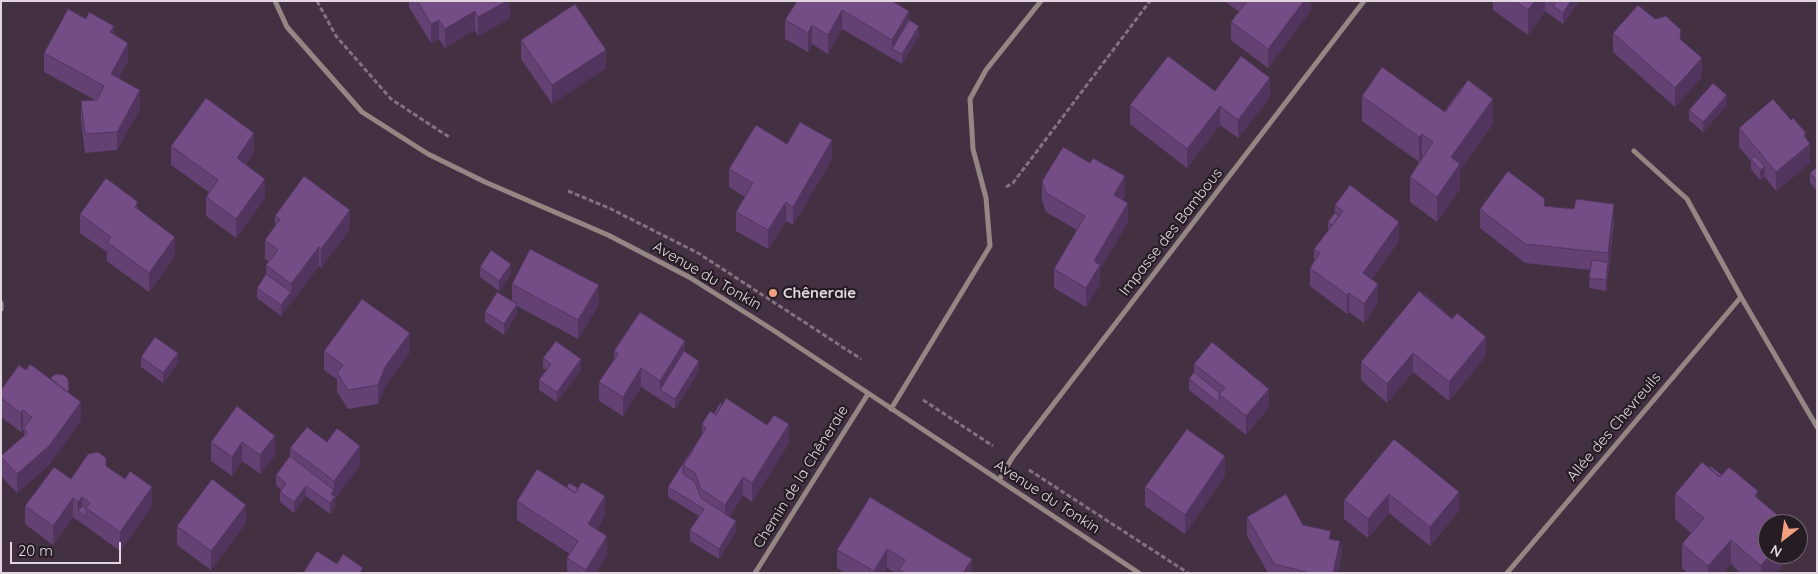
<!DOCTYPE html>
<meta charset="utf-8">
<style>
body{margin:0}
#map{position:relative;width:1818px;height:574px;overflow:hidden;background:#433043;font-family:Quicksand,sans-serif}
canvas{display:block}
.frame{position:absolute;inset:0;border:2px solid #e2d6e1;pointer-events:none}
.north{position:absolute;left:1758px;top:514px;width:50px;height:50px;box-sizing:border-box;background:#251c24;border:1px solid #716670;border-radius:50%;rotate:210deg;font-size:14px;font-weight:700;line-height:20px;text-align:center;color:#e2d6e1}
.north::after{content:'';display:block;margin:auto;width:18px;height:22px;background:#f3a081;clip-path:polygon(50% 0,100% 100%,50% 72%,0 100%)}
.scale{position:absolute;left:10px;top:542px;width:111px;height:22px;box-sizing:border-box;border:2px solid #e2d6e1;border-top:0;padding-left:6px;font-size:15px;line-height:18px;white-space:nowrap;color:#e2d6e1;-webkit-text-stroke:4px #251c24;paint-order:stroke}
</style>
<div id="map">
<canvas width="1818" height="574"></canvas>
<div class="frame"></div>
<div class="north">N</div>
<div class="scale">20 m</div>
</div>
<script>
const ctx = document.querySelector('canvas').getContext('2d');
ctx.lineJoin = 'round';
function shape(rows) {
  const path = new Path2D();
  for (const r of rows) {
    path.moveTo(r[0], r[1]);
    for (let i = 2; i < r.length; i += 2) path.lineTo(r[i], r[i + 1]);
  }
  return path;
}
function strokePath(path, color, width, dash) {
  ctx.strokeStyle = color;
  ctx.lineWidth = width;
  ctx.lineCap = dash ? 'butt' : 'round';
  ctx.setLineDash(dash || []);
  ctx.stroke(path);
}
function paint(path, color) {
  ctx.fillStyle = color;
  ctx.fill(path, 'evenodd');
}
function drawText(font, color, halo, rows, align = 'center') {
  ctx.font = font + ' Quicksand,sans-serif';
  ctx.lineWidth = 4.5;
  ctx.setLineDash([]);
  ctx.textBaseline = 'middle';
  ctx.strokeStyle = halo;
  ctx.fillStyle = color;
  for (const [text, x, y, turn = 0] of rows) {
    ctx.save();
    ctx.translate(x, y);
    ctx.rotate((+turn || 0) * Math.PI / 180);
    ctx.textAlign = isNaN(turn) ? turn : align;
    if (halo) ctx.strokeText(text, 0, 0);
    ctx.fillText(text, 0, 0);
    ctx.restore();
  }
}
strokePath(shape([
 [317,1,336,36,391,99,449,137],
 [1006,187,1013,183,1150,1],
 [568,191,609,208,698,253,861,359],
 [923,400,993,446],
 [1029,470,1188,573]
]), '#827181', 3, [5, 2.5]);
strokePath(shape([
 [275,1,287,27,362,112,428,154,485,182,608,235,689,277,773,330,1139,573],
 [1634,151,1687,199,1741,297],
 [1,303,1,309],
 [891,409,990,246,986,198,973,149,970,99,986,70,1041,1],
 [999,480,1012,458,1364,1],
 [755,573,868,394],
 [1507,573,1741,297,1817,427]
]), '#948682', 5);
paint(shape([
 [409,1,510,1,510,18,478,36,475,30,445,48,439,39,431,43,409,7],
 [797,1,909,20,919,36,902,64,842,29,828,54,812,44,808,52,785,39,785,20],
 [1225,1,1311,1,1311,10,1268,68,1231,40,1231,22,1239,12],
 [1493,1,1579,1,1563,24,1545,11,1528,35,1493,10],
 [1655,19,1681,40,1702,77,1675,107,1613,52,1613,33],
 [114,34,128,61,119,78,140,109,117,150,85,153,81,120,81,101,95,100,44,72,44,53],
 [521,40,606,68,552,104,521,59],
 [1215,91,1270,97,1238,138,1220,125,1187,168,1130,124,1130,105],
 [1362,96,1444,112,1493,124,1460,170,1460,189,1437,222,1410,202,1410,177,1419,162,1362,121],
 [1727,105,1703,132,1689,120,1689,110],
 [1739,128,1806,138,1810,163,1776,191,1765,177,1760,180,1751,169,1751,161,1739,147],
 [787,144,832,159,793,225,786,221,768,249,736,231,736,212,745,197,729,187,729,169],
 [171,146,254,152,246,164,265,198,236,238,206,216,206,197,210,193,171,165],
 [1817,167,1817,191,1810,183,1810,173],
 [1042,181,1125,195,1122,200,1128,222,1100,269,1100,284,1086,307,1054,288,1054,269,1077,230,1046,212,1042,200],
 [1335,205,1399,241,1372,279,1378,302,1364,323,1349,312,1347,314,1310,286,1310,268,1314,261,1314,249,1328,231,1328,222,1335,213],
 [1545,206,1574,209,1614,207,1614,223,1606,291,1589,288,1590,270,1525,263,1480,228,1480,209],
 [138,210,175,256,149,292,107,261,107,252,80,233,80,214],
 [275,216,350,229,321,268,319,266,281,316,257,298,257,288,266,274,266,265,269,262,265,259,265,240,275,226],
 [480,267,511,274,499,291,480,277],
 [512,284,599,304,578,339,517,306,517,314,504,335,485,322,485,312,512,301],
 [1419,291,1486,356,1449,401,1413,372,1387,403,1361,380,1361,362],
 [324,351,410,352,385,386,378,404,348,409,337,392,337,379,324,370],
 [614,351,685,352,699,371,675,409,641,387,623,416,599,401,599,382,614,359],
 [141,357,178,363,163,383,141,367],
 [543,358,581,369,557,402,539,390,539,380,546,370,543,368],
 [1194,364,1269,407,1246,435,1189,390,1189,379,1194,372],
 [26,370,69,393,81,420,49,465,17,493,1,476,1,456,24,436,24,430,21,432,1,417,1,390],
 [237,406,275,455,260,474,242,461,232,476,211,461,211,442],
 [714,414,789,443,752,502,743,495,730,516,736,531,719,559,690,541,690,530,699,516,668,497,668,487,702,435,702,424],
 [1394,439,1459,511,1430,546,1389,513,1368,538,1344,519,1344,500],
 [327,442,360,465,335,499,335,507,330,514,306,496,294,513,280,502,280,492,281,490,276,485,276,475,290,456,290,448],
 [106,466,152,506,120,551,73,517,53,545,25,524,25,506,71,479],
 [1709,468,1758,499,1768,554,1791,554,1776,573,1740,573,1731,564,1723,573,1687,573,1682,568,1682,544,1691,533,1675,519,1675,494],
 [1225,475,1185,534,1145,506,1145,487],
 [870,497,972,573,895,573,887,568,884,573,844,573,837,568,837,550],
 [517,501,605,515,597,529,607,555,596,573,567,573,567,558,570,554,517,520],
 [1247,517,1303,525,1331,540,1342,553,1338,573,1268,573,1247,536],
 [246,523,211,570,177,545,177,526]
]), '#644173');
paint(shape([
 [507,1,510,1,510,18,478,36,478,17],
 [1304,1,1311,1,1311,10,1268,68,1268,49],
 [1535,1,1545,1,1545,11,1528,35,1528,10],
 [1571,1,1579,1,1563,24,1563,13],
 [842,10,842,29,828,54,828,35],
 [475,11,475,30,445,48,445,29],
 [909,11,909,30,892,49,892,40],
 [439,20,439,39,431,43,431,24],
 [812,25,812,44,808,52,808,33],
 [114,26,114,45,110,32],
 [919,26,919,36,902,64,902,54],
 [128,43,128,61,111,93,111,74],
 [606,50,606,68,552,104,552,85],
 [1702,58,1702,77,1675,107,1675,88],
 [1270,78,1270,97,1238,138,1238,120],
 [140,90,140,109,117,150,117,132],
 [1727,95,1727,105,1703,132,1703,122],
 [1493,99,1493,124,1460,170,1460,189,1437,222,1437,197,1451,157],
 [1220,106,1220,125,1187,168,1187,149],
 [254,133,254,152,237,177,237,158],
 [1806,133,1806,147,1810,144,1810,163,1776,191,1776,172],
 [1422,134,1422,159,1419,162,1419,137],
 [832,140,832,159,793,225,793,207],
 [1765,167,1765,177,1760,180,1760,170],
 [1125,176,1125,195,1114,214,1114,195],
 [265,179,265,198,236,238,236,219],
 [138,202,138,221,135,207],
 [786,202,786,221,768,249,768,230],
 [1128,203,1128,222,1100,269,1100,284,1086,307,1086,288,1094,261],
 [1614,204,1614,217,1608,272,1608,253],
 [350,210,350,229,321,268,321,249],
 [1399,222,1399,241,1363,292,1363,273],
 [175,237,175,256,149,292,149,273],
 [319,247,319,266,281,316,281,305,291,292,291,284],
 [1608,262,1608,272,1606,291,1606,280],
 [511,264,511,274,499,291,499,281],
 [1378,284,1378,302,1364,323,1364,304],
 [599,285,599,304,578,339,578,320],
 [1349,293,1349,312,1347,314,1347,295],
 [517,304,517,314,504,335,504,324],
 [410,333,410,352,385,386,378,404,378,385,385,367],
 [1486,337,1486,356,1449,401,1449,382],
 [685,341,685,359,660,390,660,381],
 [178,353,178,363,163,383,163,373],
 [1413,353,1413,372,1387,403,1387,384],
 [581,359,581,369,557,402,557,392],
 [699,361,699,371,675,409,675,399],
 [641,368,641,387,623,416,623,397],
 [1269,389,1269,407,1246,435,1246,416],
 [81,402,81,420,49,465,17,493,17,474],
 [23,410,23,429,21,432,21,413],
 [789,424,789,443,752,502,752,483],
 [275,436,275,455,260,474,260,455],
 [242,442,242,461,232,476,232,457],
 [360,446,360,465,335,499,335,507,330,514,330,503,331,494,334,490,334,481],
 [1225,456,1225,475,1185,534,1185,515],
 [743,477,743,495,725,524,725,505],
 [306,486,306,496,294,513,294,502],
 [152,487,152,506,120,551,120,532],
 [1758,491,1758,516,1755,496],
 [1459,492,1459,511,1430,546,1430,527],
 [1389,494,1389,513,1368,538,1368,519],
 [605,496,605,515,588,543,588,524],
 [82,497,82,514,78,511,78,521,78,502],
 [73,498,73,517,53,545,53,526],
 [246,505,246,523,211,570,211,551],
 [736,521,736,531,719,559,719,549],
 [607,536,607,555,596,573,586,573,586,570],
 [1731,540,1731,564,1723,573,1708,573,1708,566],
 [1340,541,1340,550,1342,543,1342,553,1338,573,1333,573],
 [887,549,887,568,884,573,874,573],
 [1770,554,1791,554,1776,573,1761,573,1761,566],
 [972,559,972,573,963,573]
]), '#51355e');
const building = shape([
 [417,1,507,1,478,17,475,11,445,29,439,20,431,24,417,1],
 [797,1,892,1,909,11,892,40,842,10,828,35,812,25,808,33,785,20,797,1],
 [1247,1,1304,1,1268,49,1231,22,1247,1],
 [1515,1,1535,1,1528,10,1515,1],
 [1556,1,1571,1,1563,13,1553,6,1556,1],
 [575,4,606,50,552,85,521,40,575,4],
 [1638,5,1655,19,1666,16,1681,30,1680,39,1702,58,1675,88,1613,33,1638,5],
 [68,9,86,19,89,12,114,26,110,32,128,43,111,74,140,90,117,132,85,134,81,101,97,100,104,86,44,53,68,9],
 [909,20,919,26,902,54,892,49,909,20],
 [1168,56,1215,91,1241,56,1270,78,1238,120,1220,106,1187,149,1130,105,1168,56],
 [1382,67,1445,112,1468,80,1493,99,1451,157,1460,164,1437,197,1410,177,1433,142,1422,134,1419,137,1362,96,1382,67],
 [1713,83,1727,95,1703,122,1689,110,1713,83],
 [1460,89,1461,90,1445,112,1444,112,1460,89],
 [206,98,254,133,237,158,265,179,236,219,206,197,218,180,171,146,206,98],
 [1773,99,1791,120,1793,118,1806,133,1804,135,1810,144,1776,172,1739,128,1773,99],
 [800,122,832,140,793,207,786,202,768,230,736,212,753,183,729,169,756,125,787,144,800,122],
 [1063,147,1090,163,1093,158,1125,176,1114,195,1128,203,1094,261,1100,265,1086,288,1054,269,1085,216,1046,193,1042,181,1063,147],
 [1755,156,1765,167,1760,170,1751,159,1755,156],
 [1817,167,1817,181,1810,173,1817,167],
 [1508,171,1545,199,1544,206,1574,209,1576,199,1614,204,1608,253,1525,244,1480,209,1508,171],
 [304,176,350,210,321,249,319,247,291,284,266,265,278,250,265,240,280,219,275,216,304,176],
 [106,178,138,202,135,207,175,237,149,273,107,242,111,237,80,214,106,178],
 [1350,185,1399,222,1363,273,1378,284,1364,304,1349,293,1347,295,1310,268,1320,253,1314,249,1343,211,1335,205,1350,185],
 [1335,213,1339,216,1332,225,1328,222,1335,213],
 [530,249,599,285,578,320,512,284,530,249],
 [491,250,511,264,499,281,480,267,491,250],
 [1592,260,1608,262,1606,280,1589,278,1592,260],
 [266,274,291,292,281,305,257,288,266,274],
 [1419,291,1452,319,1457,313,1486,337,1449,382,1413,353,1387,384,1361,362,1419,291],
 [497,292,517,304,504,324,485,312,497,292],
 [1424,294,1453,319,1452,319,1423,295,1424,294],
 [362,299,410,333,385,367,378,385,348,390,337,373,343,365,324,351,362,299],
 [640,312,685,341,660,381,641,368,623,397,599,382,618,354,614,351,640,312],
 [155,337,178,353,163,373,141,357,155,337],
 [556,341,581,359,557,392,539,380,551,364,543,358,556,341],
 [1212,342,1269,389,1246,416,1219,394,1225,388,1194,364,1212,342],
 [684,351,699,361,675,399,660,390,684,351],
 [30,364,81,402,49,446,17,474,1,457,1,456,27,433,24,428,32,417,23,410,21,413,1,398,1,390,19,365,26,370,30,364],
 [1194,372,1220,393,1219,394,1219,403,1189,379,1194,372],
 [56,374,64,375,68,379,69,390,67,392,50,378,56,374],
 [726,398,767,425,774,415,789,424,752,483,743,477,725,505,701,489,695,473,683,465,706,428,702,424,710,411,716,415,726,398],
 [720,403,722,404,716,415,714,414,720,403],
 [237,406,275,436,260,455,242,442,232,457,211,442,237,406],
 [307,427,327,442,337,428,360,446,334,481,290,448,307,427],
 [1187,429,1225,456,1185,515,1145,487,1187,429],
 [1394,439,1459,492,1430,527,1389,494,1368,519,1344,500,1394,439],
 [692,449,693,450,683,465,683,474,695,482,701,498,736,521,719,549,690,530,704,509,668,487,692,449],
 [98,452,106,458,106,466,125,479,130,471,152,487,120,532,86,508,90,503,82,497,78,502,73,498,53,526,25,506,54,467,71,479,88,454,98,452],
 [290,456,334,490,331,494,335,496,330,503,306,486,294,502,280,492,286,483,276,475,290,456],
 [1702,462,1720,477,1729,467,1758,491,1755,496,1788,524,1768,524,1768,554,1770,554,1761,566,1731,540,1708,566,1682,544,1704,518,1675,494,1702,462],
 [1710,466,1722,475,1720,477,1709,468,1710,466],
 [537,469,575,493,582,482,605,496,588,524,607,536,586,570,567,558,578,541,517,501,537,469],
 [212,479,246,505,211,551,177,526,212,479],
 [569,483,578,488,575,493,567,487,569,483],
 [1286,494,1303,525,1331,531,1329,539,1340,541,1333,573,1310,573,1274,564,1247,517,1286,494],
 [870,497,972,559,963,573,904,573,899,570,905,560,887,549,874,571,837,550,870,497],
 [82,506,86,508,86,517,78,511,82,506],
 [317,551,337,564,343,554,363,568,360,573,303,573,317,551]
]);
paint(building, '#744c86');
strokePath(building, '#51355e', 1);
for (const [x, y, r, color] of [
 [773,293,5,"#f3a081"]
]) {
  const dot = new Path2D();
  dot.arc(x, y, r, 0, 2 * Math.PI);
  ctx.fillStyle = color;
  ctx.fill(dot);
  strokePath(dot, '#251c24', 2);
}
drawText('15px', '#e2d6e1', '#251c24', [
 ["Impasse des Bambous",1171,232,-52],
 ["Avenue du Tonkin",707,276,30],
 ["Allée des Chevreuils",1614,427,-50],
 ["Chemin de la Chêneraie",801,477,-58],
 ["Avenue du Tonkin",1047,497,33]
]);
drawText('bold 15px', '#e2d6e1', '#251c24', [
 ["Chêneraie",783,293]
], 'left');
</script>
